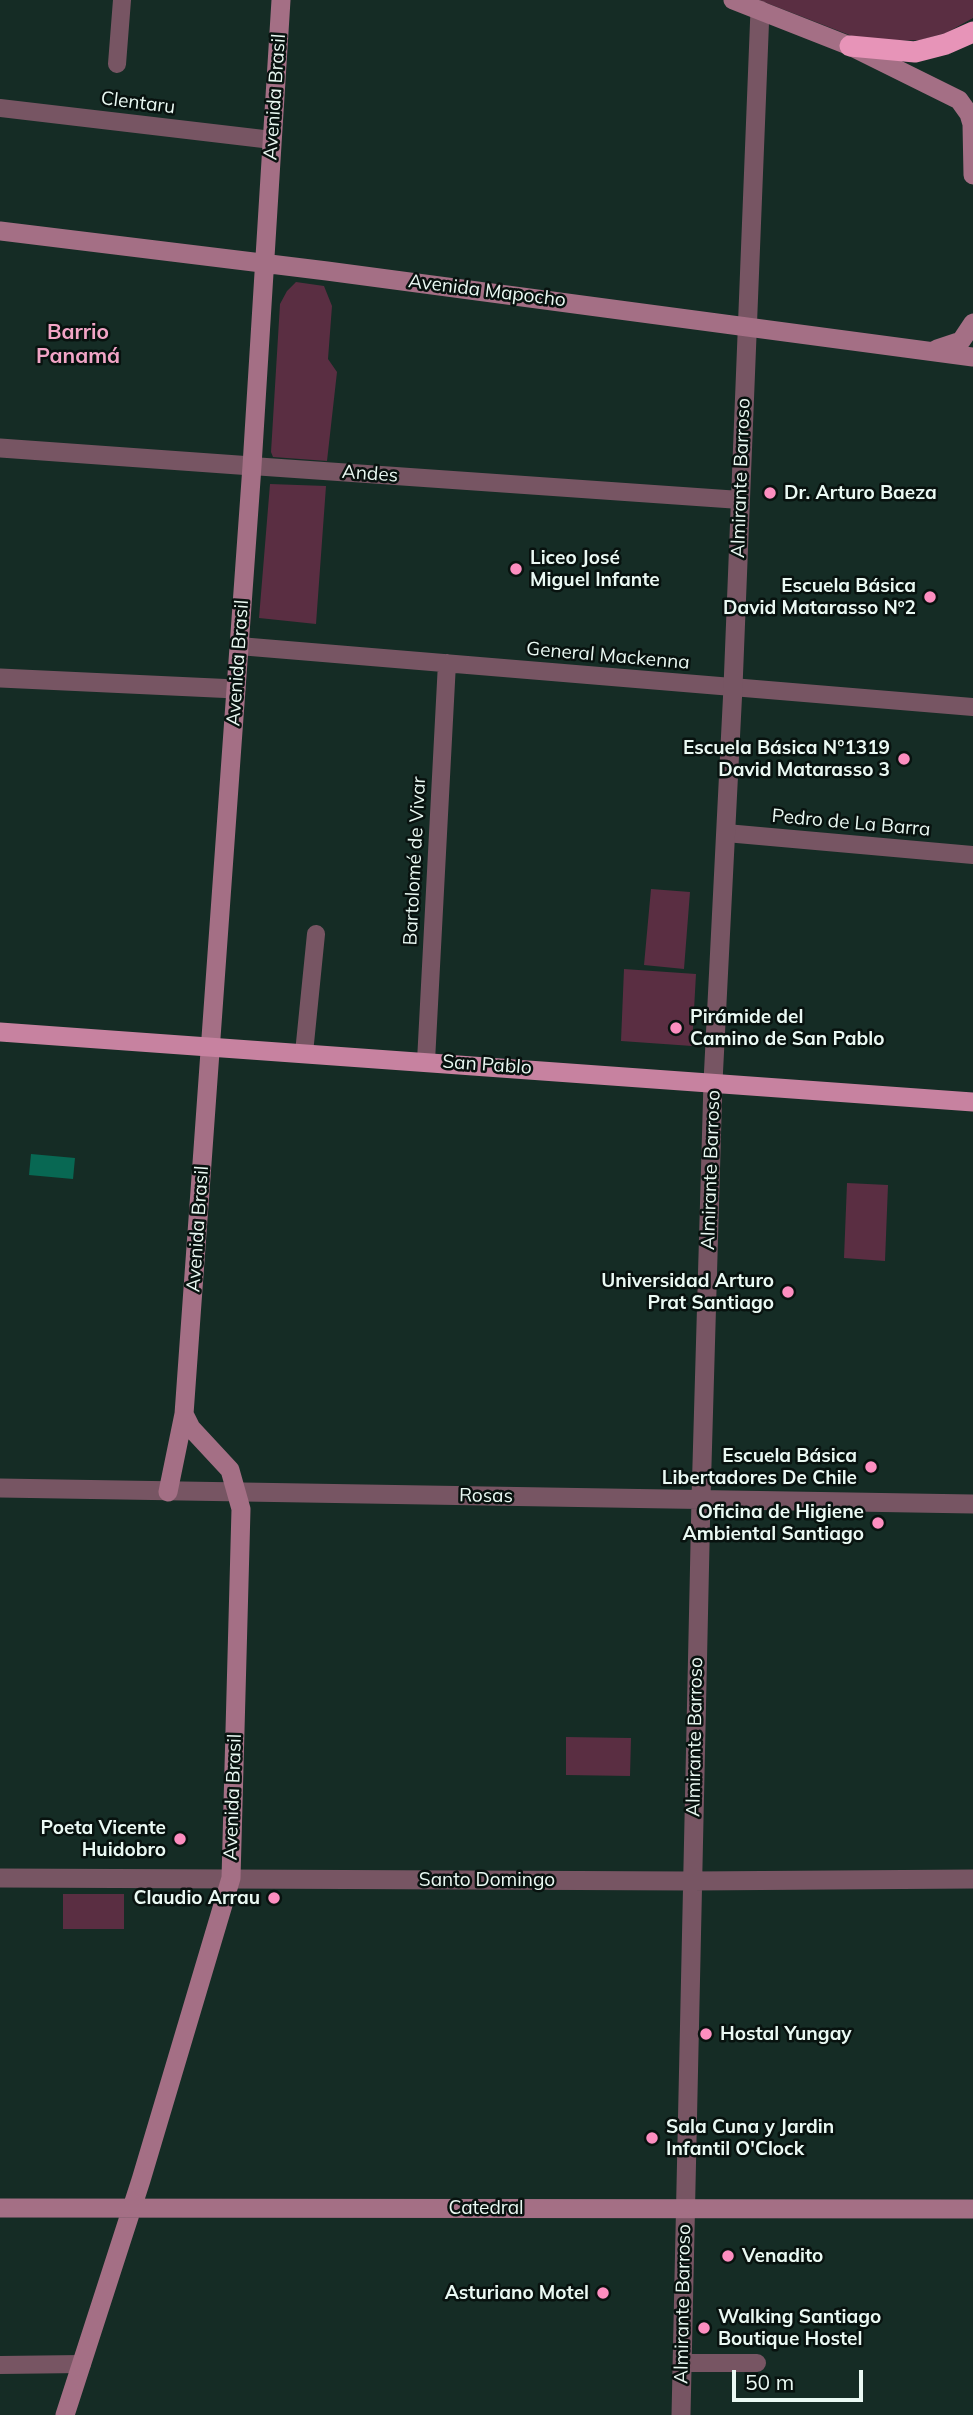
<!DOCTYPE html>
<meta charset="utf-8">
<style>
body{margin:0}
#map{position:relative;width:973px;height:2415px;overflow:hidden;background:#152c25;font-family:Mulish,sans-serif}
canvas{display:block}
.scale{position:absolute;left:732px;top:2370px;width:131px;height:32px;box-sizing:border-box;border:4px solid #eaf9f3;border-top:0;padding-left:9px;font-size:21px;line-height:24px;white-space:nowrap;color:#eaf9f3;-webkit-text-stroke:5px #08120f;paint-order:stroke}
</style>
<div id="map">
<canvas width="973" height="2415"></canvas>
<div class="scale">50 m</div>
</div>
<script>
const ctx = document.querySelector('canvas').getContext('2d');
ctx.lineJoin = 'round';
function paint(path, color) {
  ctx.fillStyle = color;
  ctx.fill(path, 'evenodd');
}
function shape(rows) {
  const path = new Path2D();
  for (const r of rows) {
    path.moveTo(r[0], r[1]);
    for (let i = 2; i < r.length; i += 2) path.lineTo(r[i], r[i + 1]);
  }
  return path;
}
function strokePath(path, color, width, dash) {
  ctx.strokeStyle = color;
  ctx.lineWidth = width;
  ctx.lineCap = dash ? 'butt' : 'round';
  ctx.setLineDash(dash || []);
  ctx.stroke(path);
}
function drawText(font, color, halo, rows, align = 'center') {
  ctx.font = font + ' Mulish,sans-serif';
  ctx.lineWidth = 5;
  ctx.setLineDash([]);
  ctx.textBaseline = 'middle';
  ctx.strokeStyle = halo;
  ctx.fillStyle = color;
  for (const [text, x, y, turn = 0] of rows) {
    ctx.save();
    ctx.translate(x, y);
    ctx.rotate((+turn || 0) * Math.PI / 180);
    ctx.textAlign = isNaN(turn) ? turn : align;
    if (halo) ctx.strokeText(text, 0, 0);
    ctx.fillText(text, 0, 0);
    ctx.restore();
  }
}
paint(shape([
 [759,0,973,0,973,18,946,33,920,40,885,41,857,38],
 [296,282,324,286,332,306,328,359,337,372,327,461,273,457,271,452,280,304,287,291],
 [270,484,326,486,316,624,259,618],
 [651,889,690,892,684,969,644,965],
 [624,969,696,974,692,1046,621,1041],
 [847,1183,888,1185,885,1261,844,1258],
 [566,1737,631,1738,630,1776,566,1775],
 [63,1894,124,1894,124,1929,63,1929]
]), '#5a2e42');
paint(shape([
 [31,1154,75,1158,73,1179,29,1175]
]), '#086853');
strokePath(shape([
 [117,64,122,0],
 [0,108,272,140],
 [252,466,740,500],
 [239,646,973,707],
 [726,833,973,855],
 [304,1053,316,934],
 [426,1061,447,663],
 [682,2363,757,2363],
 [0,2365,82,2364]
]), '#775563', 18);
strokePath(shape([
 [0,448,252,466],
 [0,678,236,689],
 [0,1488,973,1504],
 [0,1878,692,1881,973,1879],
 [681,2415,701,1499,713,1082,733,687,760,10]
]), '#775563', 19);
strokePath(shape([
 [733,0,850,46,959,100,969,114,972,124,973,175],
 [0,231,327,271,973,357],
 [937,349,961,341,973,323],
 [168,1492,184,1414],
 [0,2208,973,2209],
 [65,2415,141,2180,231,1878,241,1509,230,1470,191,1428,184,1414,252,466,281,0]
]), '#a46f85', 19);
strokePath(shape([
 [0,1032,973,1102]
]), '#c782a0', 19);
strokePath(shape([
 [850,46,915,52,946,44,973,32]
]), '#e794b8', 21);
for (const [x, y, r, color] of [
 [770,493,7,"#fd8ec0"],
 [516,569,7,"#fd8ec0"],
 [930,597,7,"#fd8ec0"],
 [904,759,7,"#fd8ec0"],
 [676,1028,7,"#fd8ec0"],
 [788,1292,7,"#fd8ec0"],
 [871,1467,7,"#fd8ec0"],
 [878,1523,7,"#fd8ec0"],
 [180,1839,7,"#fd8ec0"],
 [274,1898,7,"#fd8ec0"],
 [706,2034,7,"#fd8ec0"],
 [652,2138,7,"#fd8ec0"],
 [728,2256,7,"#fd8ec0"],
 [603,2293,7,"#fd8ec0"],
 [704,2328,7,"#fd8ec0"]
]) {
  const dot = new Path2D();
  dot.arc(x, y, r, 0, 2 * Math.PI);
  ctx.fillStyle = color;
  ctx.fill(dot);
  strokePath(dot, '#08120f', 2.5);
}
drawText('19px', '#eaf9f3', '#08120f', [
 ["Avenida Brasil",275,97,-86],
 ["Clentaru",138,103,7],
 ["Avenida Mapocho",487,291,7],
 ["Andes",370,474,4],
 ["Almirante Barroso",741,478,-88],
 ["General Mackenna",608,656,5],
 ["Avenida Brasil",238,663,-86],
 ["Pedro de La Barra",851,823,5],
 ["Bartolomé de Vivar",415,861,-87],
 ["San Pablo",487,1065,4],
 ["Almirante Barroso",711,1170,-88],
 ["Avenida Brasil",198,1229,-86],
 ["Rosas",486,1496,1],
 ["Almirante Barroso",695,1737,-89],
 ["Avenida Brasil",233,1797,-88],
 ["Santo Domingo",487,1880],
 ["Catedral",486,2208],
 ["Almirante Barroso",683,2304,-89]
]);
drawText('bold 19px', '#eaf9f3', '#08120f', [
 ["Dr. Arturo Baeza",784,493,"left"],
 ["Liceo José",530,558,"left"],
 ["Miguel Infante",530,580,"left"],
 ["Escuela Básica",916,586],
 ["David Matarasso Nº2",916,608],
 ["Escuela Básica N°1319",890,748],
 ["David Matarasso 3",890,770],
 ["Pirámide del",690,1017,"left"],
 ["Camino de San Pablo",690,1039,"left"],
 ["Universidad Arturo",774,1281],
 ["Prat Santiago",774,1303],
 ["Escuela Básica",857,1456],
 ["Libertadores De Chile",857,1478],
 ["Oficina de Higiene",864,1512],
 ["Ambiental Santiago",864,1534],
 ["Poeta Vicente",166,1828],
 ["Huidobro",166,1850],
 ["Claudio Arrau",260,1898],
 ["Hostal Yungay",720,2034,"left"],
 ["Sala Cuna y Jardin",666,2127,"left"],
 ["Infantil O'Clock",666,2149,"left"],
 ["Venadito",742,2256,"left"],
 ["Asturiano Motel",589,2293],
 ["Walking Santiago",718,2317,"left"],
 ["Boutique Hostel",718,2339,"left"]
], 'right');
drawText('bold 21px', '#f2a5c6', '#08120f', [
 ["Barrio",78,333],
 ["Panamá",78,357]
]);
</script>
